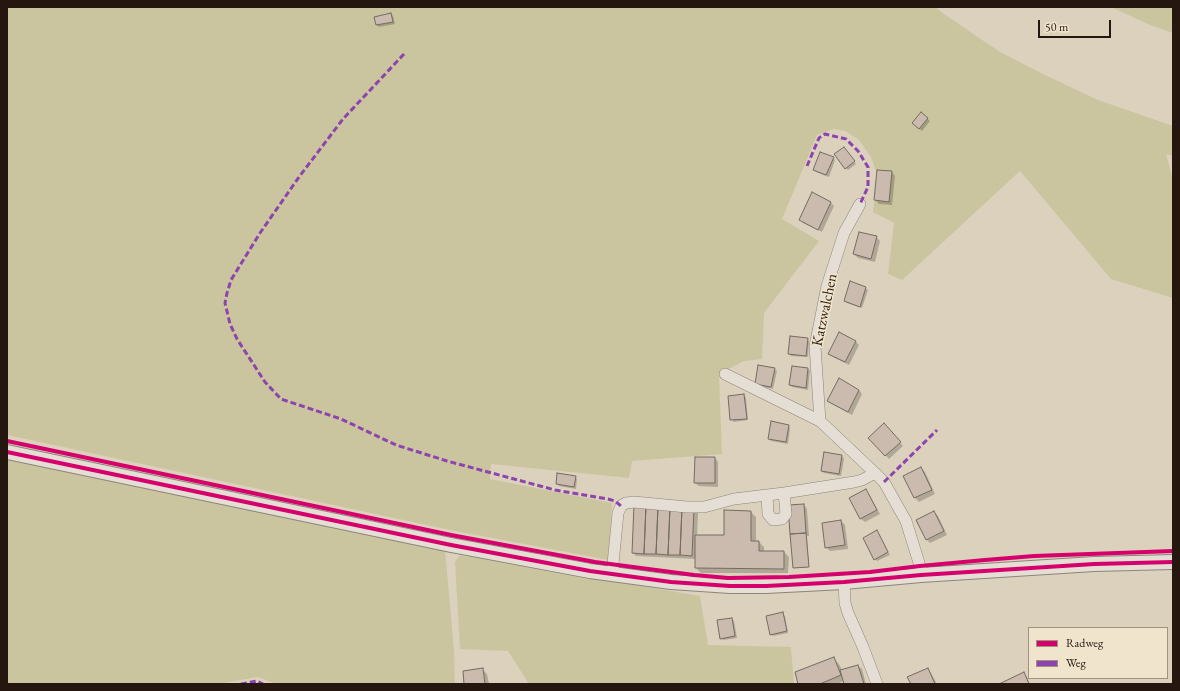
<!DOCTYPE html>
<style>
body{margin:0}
#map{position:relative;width:1180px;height:691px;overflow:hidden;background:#dcd1bd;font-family:"EB Garamond",serif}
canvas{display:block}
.frame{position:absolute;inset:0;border:8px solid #251710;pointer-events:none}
.legend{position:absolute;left:1028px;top:627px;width:140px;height:52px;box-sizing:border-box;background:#f1e4cc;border:1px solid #9f9281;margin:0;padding:5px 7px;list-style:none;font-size:12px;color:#251710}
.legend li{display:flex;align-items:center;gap:8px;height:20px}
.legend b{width:20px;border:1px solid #9f9281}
.scale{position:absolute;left:1038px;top:20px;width:73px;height:18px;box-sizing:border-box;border:2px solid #251710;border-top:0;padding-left:5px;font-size:12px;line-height:14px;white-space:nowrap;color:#251710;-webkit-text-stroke:3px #f1e4cc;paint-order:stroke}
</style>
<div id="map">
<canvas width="1180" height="691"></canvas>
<div class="frame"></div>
<ul class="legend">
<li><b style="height:5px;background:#d6006c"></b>Radweg</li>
<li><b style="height:5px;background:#8e44ad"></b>Weg</li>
</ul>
<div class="scale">50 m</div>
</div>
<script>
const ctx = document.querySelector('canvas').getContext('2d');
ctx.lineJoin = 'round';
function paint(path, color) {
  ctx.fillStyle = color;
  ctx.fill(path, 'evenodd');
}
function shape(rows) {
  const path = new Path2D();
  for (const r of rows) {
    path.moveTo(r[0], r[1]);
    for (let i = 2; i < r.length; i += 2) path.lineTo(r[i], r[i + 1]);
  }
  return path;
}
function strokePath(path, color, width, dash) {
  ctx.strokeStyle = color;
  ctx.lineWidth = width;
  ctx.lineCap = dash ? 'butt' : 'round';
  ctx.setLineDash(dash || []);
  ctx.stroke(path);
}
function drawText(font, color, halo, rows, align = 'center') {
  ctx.font = font + ' "EB Garamond",serif';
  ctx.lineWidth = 3;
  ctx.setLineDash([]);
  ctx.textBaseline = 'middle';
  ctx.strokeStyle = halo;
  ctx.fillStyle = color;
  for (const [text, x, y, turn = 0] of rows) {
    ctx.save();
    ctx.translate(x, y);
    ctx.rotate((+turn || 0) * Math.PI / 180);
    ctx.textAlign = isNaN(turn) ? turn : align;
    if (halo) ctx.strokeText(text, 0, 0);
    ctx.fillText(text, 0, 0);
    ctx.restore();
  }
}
paint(shape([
 [7,7,935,7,944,14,1000,52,1043,74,1098,100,1173,126,1173,156,1166,154,1173,180,1173,298,1111,279,1020,171,902,280,888,274,894,223,873,212,877,174,871,157,859,140,845,131,834,129,817,135,782,219,819,241,764,313,762,359,744,361,719,374,722,454,632,461,629,478,491,464,490,479,612,503,609,560,450,530,7,435],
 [1111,7,1173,7,1173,33,1150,25],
 [7,458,445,550,454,650,455,684,276,684,258,677,218,684,7,684],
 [460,555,700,596,708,645,791,647,794,684,529,684,508,651,460,649,455,562]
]), '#cbc59f');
paint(shape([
 [391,14,393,16,395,24,379,27,377,25,375,17],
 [921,113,930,121,922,131,915,126],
 [846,150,856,164,848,170,846,168],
 [833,158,835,160,829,177,816,172,814,170],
 [892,172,895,176,892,205,879,204,875,200],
 [831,203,834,206,822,232,803,223,800,220],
 [876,237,880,241,875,262,858,258,854,254],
 [865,288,868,290,862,308,847,303,845,301],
 [807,339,809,341,808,357,791,356,789,353],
 [856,342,859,345,849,365,833,357,829,353],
 [792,367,808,369,810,371,808,390,792,387,790,385],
 [774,369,777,371,773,389,758,386],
 [859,390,862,394,852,415,832,404,828,400],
 [744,395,746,398,748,420,734,422,731,419],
 [788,425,790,428,788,444,771,441,769,439],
 [884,425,903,446,889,459,870,438],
 [825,453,842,456,844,459,841,476,824,473,822,471],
 [715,458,718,462,718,487,699,486,695,483],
 [921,468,925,472,935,494,919,502,915,498,905,476],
 [575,477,577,479,576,489,559,486,557,484],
 [866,490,869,494,880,514,865,522,861,519,850,499],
 [804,505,807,509,809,536,807,536,809,567,795,568,794,568],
 [694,509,698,513,697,536,725,536,751,512,756,517,756,542,759,542,764,547,764,552,784,552,789,557,788,573,701,573,696,568,696,559,636,556,633,553],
 [934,512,938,516,947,535,930,543,927,540],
 [841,521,845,525,848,549,830,551,826,547],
 [879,534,890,555,877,561,875,559],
 [782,614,785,616,788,633,773,636,771,634],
 [732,619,734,621,737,638,723,640,721,638],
 [834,659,839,664,842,670,858,666,862,669,866,684,845,684,844,681,836,684,799,684],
 [482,669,487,674,489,684,465,684],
 [928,669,931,673,937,684,912,684],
 [1023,673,1027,677,1030,684,1001,684]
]), '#0003');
const building = shape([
 [391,13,393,22,376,25,374,17,391,13],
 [921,112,928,118,919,129,912,123,921,112],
 [844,147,855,161,845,169,834,154,844,147],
 [820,152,834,157,826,175,813,170,820,152],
 [877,170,892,171,889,202,874,200,877,170],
 [812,192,831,202,818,230,799,220,812,192],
 [859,232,877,236,871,259,853,254,859,232],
 [850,281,866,287,860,307,844,301,850,281],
 [839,332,856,341,845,362,828,354,839,332],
 [790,336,808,338,806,356,788,354,790,336],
 [758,365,775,368,771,387,755,384,758,365],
 [792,366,808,368,806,388,789,385,792,366],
 [839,378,859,390,848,412,827,401,839,378],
 [744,394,747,419,730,420,728,396,744,394],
 [771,421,789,425,786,442,768,439,771,421],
 [884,423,901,442,885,456,868,438,884,423],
 [824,452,842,455,839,474,821,471,824,452],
 [695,457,715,457,715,483,694,483,695,457],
 [921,467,932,490,914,498,903,476,921,467],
 [557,473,576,476,574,487,556,484,557,473],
 [866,489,877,510,860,519,849,498,866,489],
 [804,504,806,533,790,534,788,505,804,504],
 [634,505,646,505,644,554,632,553,634,505],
 [646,505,658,506,656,554,644,554,646,505],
 [658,506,670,507,668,555,656,554,658,506],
 [670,507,682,507,680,555,668,555,670,507],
 [682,507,694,508,692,556,680,555,682,507],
 [724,510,751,511,751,541,759,541,759,551,784,551,784,569,695,568,695,535,724,535,724,510],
 [934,511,944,531,926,540,916,520,934,511],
 [841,520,845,545,825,548,822,523,841,520],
 [877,530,888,552,874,560,863,538,877,530],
 [806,533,809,567,793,568,790,534,806,533],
 [783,612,787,631,770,635,766,616,783,612],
 [732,618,735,636,720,639,717,620,732,618],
 [834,657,841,675,820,684,798,684,795,672,834,657],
 [858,665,864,684,844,684,840,670,858,665],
 [483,668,485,684,464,684,463,671,483,668],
 [928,668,935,684,911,684,907,677,928,668],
 [1024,672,1029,684,999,684,1024,672]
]);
paint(building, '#cabbae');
strokePath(building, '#746c62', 1);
const minor = shape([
 [725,374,820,421,875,473,884,482,893,498,906,521,920,566,921,575],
 [820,421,815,346,827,286,844,233,860,204],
 [767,495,768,514,773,520,782,519,786,514,784,493],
 [613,575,613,564,618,513,621,506,626,503,634,502,687,507,704,507,734,499,784,493,854,482,862,480,875,473],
 [844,582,845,603,848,613,863,647,877,684]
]);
const tertiary = shape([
 [7,452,451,545,590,571,671,582,730,586,766,586,844,582,921,575,1094,564,1173,562]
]);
strokePath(minor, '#8d8579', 12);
strokePath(tertiary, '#8d8579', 16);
strokePath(minor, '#e4ded4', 11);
strokePath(tertiary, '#e4ded4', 14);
strokePath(shape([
 [404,54,343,119,299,177,260,233,231,280,227,293,225,303,230,324,237,339,265,382,281,399,341,419,396,445,447,461,555,490,608,499,615,501,621,506],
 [807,166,819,138,825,134,846,139,858,151,868,167,868,187,860,204],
 [884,482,937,430],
 [241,684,257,681,263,684]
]), '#8e44ad', 3, [6, 3]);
strokePath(shape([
 [7,441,451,535,595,562,694,575,728,578,789,577,870,572,920,566,985,560,1034,556,1173,551],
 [7,452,451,545,590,571,671,582,730,586,766,586,844,582,921,575,1094,564,1173,562]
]), '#d6006c', 4);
drawText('15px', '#251710', '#f1e4cc', [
 ["Katzwalchen",825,310,-78]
]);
</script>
